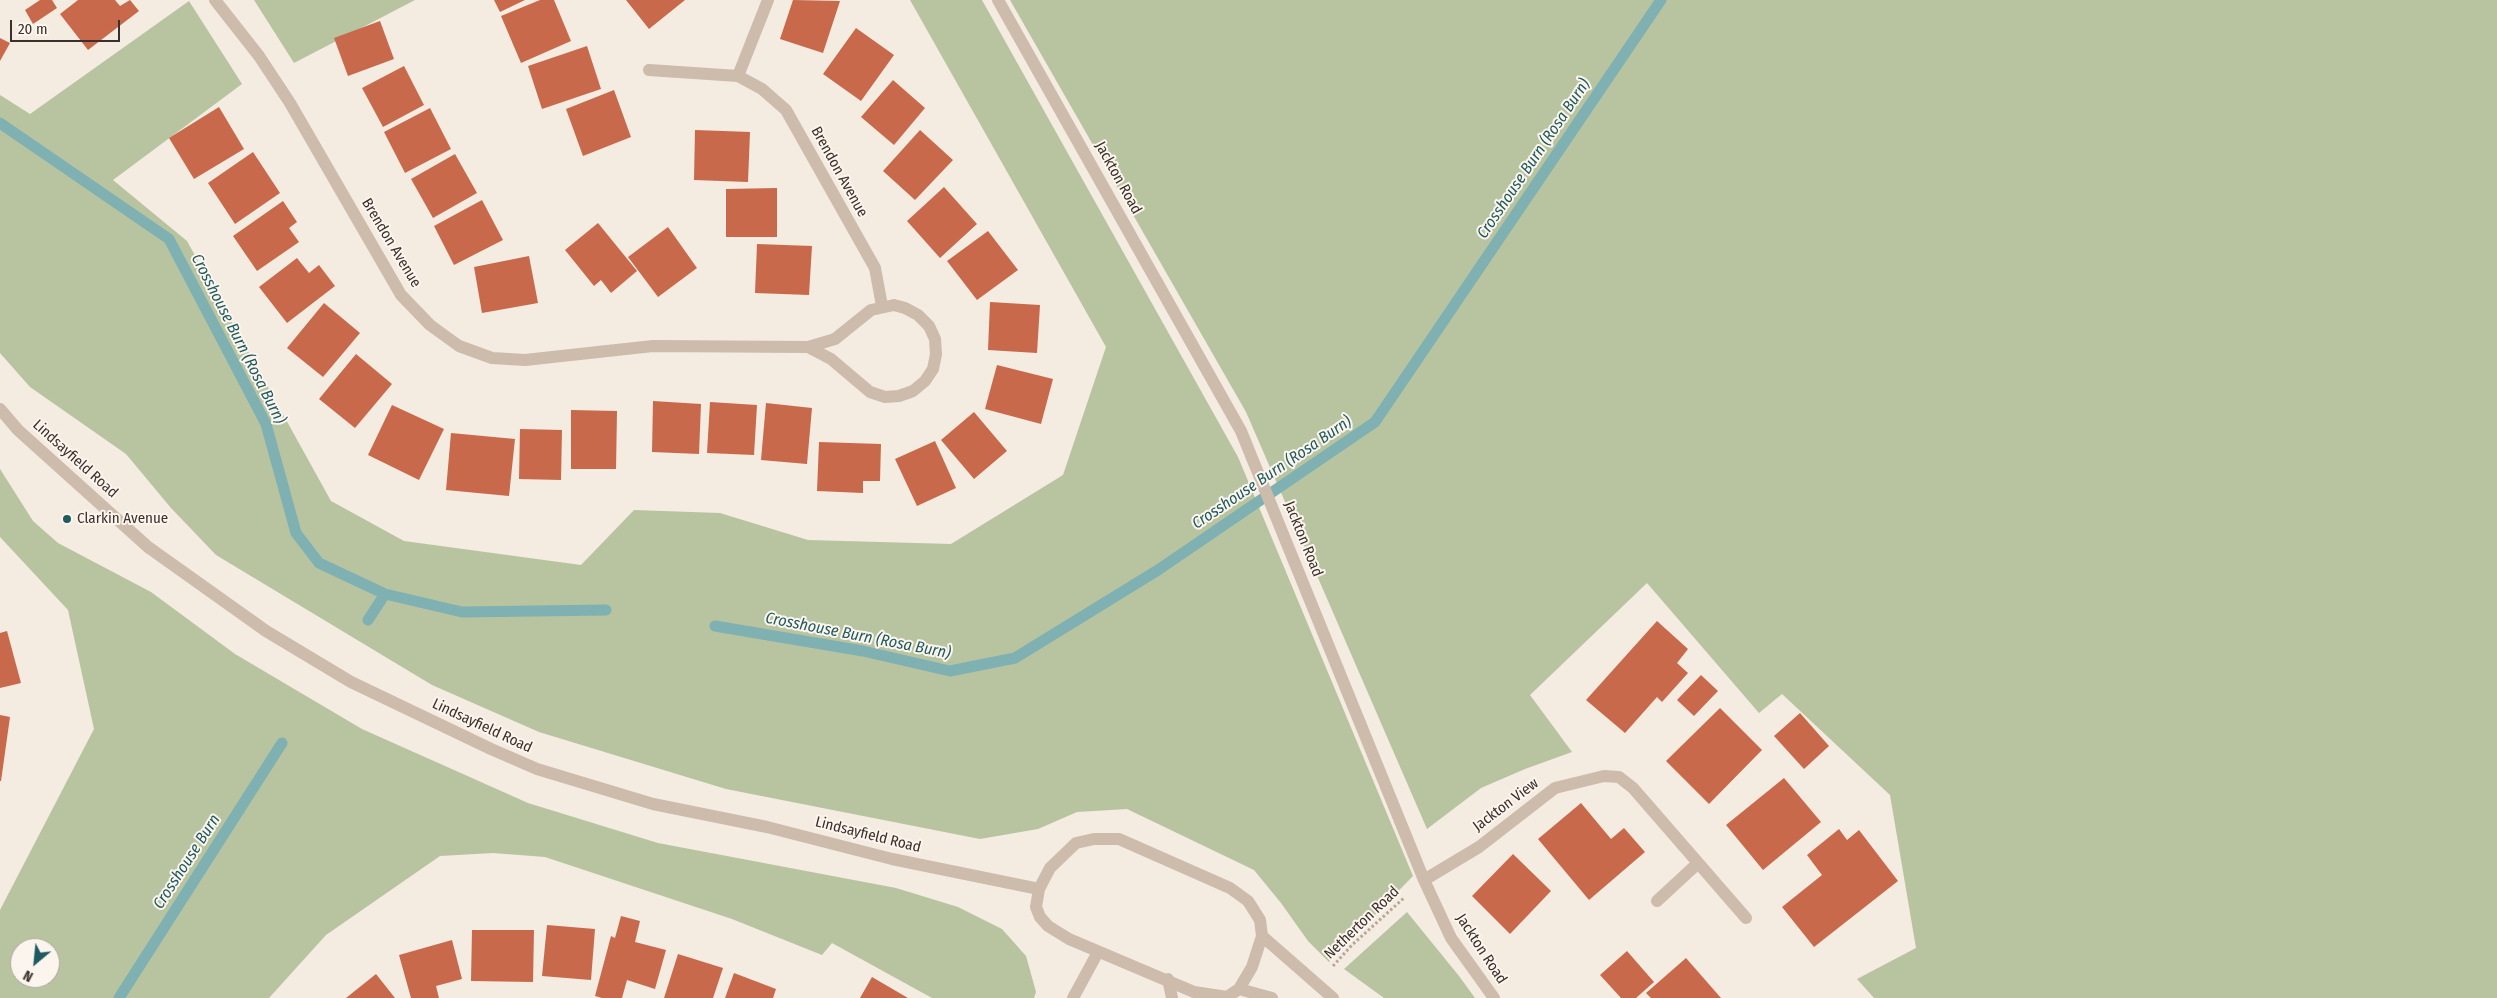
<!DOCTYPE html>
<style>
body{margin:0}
#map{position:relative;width:2497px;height:998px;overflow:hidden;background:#f4ebe1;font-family:"Fira Sans Condensed",sans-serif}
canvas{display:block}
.north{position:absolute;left:10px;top:938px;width:50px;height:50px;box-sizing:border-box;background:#fbf5ee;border:1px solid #aea6a0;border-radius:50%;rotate:208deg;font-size:14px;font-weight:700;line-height:20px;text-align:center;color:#3b302b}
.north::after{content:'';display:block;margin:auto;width:18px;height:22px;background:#1f5a5e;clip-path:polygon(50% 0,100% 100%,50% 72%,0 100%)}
.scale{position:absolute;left:10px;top:20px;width:110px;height:22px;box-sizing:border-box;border:2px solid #3b302b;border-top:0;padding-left:6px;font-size:15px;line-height:18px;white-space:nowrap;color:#3b302b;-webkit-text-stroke:4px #fbf5ee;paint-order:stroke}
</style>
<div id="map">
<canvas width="2497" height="998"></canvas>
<div class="north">N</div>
<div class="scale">20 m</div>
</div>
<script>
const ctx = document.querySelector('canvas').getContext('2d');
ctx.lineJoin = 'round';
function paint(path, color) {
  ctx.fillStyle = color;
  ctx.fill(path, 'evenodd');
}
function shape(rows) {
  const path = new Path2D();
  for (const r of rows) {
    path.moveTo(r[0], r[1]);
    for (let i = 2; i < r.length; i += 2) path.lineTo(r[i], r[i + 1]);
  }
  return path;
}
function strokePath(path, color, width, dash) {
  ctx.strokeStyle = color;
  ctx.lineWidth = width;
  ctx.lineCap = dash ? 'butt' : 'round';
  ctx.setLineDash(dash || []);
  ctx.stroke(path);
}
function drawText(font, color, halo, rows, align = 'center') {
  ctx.font = font + ' "Fira Sans Condensed",sans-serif';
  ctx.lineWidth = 4;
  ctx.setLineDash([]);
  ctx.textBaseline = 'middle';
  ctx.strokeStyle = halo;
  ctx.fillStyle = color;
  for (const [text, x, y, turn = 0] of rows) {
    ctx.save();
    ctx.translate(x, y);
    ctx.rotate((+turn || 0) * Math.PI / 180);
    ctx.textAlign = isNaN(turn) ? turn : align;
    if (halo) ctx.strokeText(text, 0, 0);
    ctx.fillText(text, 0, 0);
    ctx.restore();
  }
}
paint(shape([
 [254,0,415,0,294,63],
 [910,0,982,0,1238,457,1413,876,1329,962,1308,941,1281,903,1254,870,1127,809,1077,812,1038,829,980,839,726,789,539,732,432,685,216,555,171,508,126,454,30,387,0,353,0,95,30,114,189,1,242,84,113,180,187,241,331,501,404,541,581,565,634,510,720,513,808,540,951,544,1063,475,1106,347],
 [1010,0,2497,0,2497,998,1874,998,1857,979,1916,948,1890,795,1782,694,1759,713,1647,583,1530,695,1572,752,1525,769,1481,788,1427,829,1246,412],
 [0,469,33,521,58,543,151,592,235,654,362,729,528,803,658,843,896,888,958,907,1002,929,1026,956,1036,992,1034,998,932,998,832,943,822,955,732,919,545,857,493,853,440,856,326,935,269,998,0,998,0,910,94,729,68,610,0,537],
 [20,948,50,948,50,978,20,978],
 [1407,912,1459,976,1475,998,1384,998,1344,969]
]), '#b8c4a0');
strokePath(shape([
 [0,123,169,239,266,424,296,533,319,563,385,594,462,612,606,610],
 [368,620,385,594],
 [715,626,863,651,950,671,1015,658,1158,570,1375,422,1661,0],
 [119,998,282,743]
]), '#7fb0b2', 11);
paint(shape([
 [40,0,52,0,57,8,33,24,25,10],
 [78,0,115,0,120,6,130,0,139,11,88,50,60,14],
 [494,0,525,0,500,12],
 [540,0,554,0,571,41,521,63,501,16],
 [626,0,685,0,649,29],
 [793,0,840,1,823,53,780,39],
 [380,21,394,59,348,76,334,38],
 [856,28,894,55,861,101,823,74],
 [0,38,10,43,0,61],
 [587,46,601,89,542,109,528,66],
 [404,66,424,105,383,127,362,88],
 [893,80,925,108,894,145,861,117],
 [614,90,631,137,583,156,566,109],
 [219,107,244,149,194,179,169,138],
 [430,108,451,149,405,173,384,132],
 [695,130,750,132,748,182,694,180],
 [920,130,953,160,915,200,883,171],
 [253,152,280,193,235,224,208,183],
 [455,154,477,193,433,218,411,179],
 [944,187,977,224,940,258,907,221],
 [777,188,777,237,726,237,726,189],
 [482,200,503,240,454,265,434,226],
 [283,201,297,222,289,228,299,242,257,271,233,236],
 [598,223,637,271,611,293,601,280,594,286,565,250],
 [668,227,697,268,658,297,628,257],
 [988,231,1018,270,977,300,947,261],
 [757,244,812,246,809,295,755,293],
 [529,256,538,303,482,313,474,267],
 [297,258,309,273,319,265,335,286,287,323,259,287],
 [990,302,1040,305,1037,353,988,350],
 [324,303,360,333,323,377,287,348],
 [356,354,392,384,355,428,319,399],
 [997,365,1053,379,1041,424,985,409],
 [653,401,701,404,699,454,652,452],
 [710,402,757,405,754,455,707,453],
 [766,403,812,408,807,464,761,460],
 [392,405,444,429,419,480,368,455],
 [571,410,617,411,616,469,571,469],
 [974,412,1007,451,974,479,941,440],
 [520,429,562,430,561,480,519,479],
 [451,433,515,439,509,496,446,490],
 [935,441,956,488,917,506,895,459],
 [819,442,881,444,880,481,863,481,863,493,817,491],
 [1657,621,1688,649,1677,663,1688,673,1662,702,1657,697,1625,733,1586,700],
 [7,631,21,683,0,688,0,633],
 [1701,675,1718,691,1694,716,1677,700],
 [1720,708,1762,750,1709,804,1666,761],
 [1800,713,1829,746,1804,769,1774,736],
 [0,715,10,717,1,781,0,781],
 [1784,778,1821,822,1763,870,1726,825],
 [1581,803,1611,839,1624,828,1645,852,1589,900,1538,839],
 [1839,829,1847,840,1859,830,1898,881,1814,947,1782,907,1822,875,1807,855],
 [1513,854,1551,891,1510,934,1472,896],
 [621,916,640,921,635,942,666,950,655,989,627,980,622,998,602,998,595,996,611,936,615,938],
 [547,925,595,929,591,980,542,976],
 [472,930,534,930,533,982,471,981],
 [452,940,462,979,436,986,439,998,411,998,399,955],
 [1627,951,1654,982,1636,998,1621,998,1600,975],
 [678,954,723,968,713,998,664,998],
 [1686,958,1721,998,1651,998,1646,993],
 [734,973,776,989,773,998,725,998],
 [376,974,395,998,346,998],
 [872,977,908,998,860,998]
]), '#c8694b');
strokePath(shape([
 [1333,966,1352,945,1405,897]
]), '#b9a596', 3, [2.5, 2.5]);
strokePath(shape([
 [215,0,259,56,290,103,401,295,430,325,459,346,492,358,525,360,653,346,808,347],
 [998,0,1241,431,1424,880,1451,938,1494,998],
 [649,70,738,76,762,89,786,110,875,268,882,306],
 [738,76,768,0],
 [894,305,905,308,918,315,929,326,935,339,936,354,933,369,925,381,913,391,899,396,885,397,870,392,831,359,808,347,835,339,871,310,894,305],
 [1424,880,1479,847,1555,788,1604,776,1619,777,1633,788,1746,918],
 [1657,901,1697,864],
 [1168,979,1172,998],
 [1073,998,1098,952]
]), '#cdbbac', 12);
strokePath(shape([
 [0,409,18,430,148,547,266,631,351,682,491,749,537,769,653,804,767,827,892,859,1039,889],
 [1094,839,1119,839,1230,888,1248,901,1260,920,1262,936,1252,967,1239,989,1227,997,1194,992,1069,939,1048,926,1040,917,1036,907,1039,889,1050,868,1076,843,1094,839],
 [1262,936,1333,998],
 [1239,989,1272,998]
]), '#cdbbac', 12);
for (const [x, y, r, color] of [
 [67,519,5,"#1f5a5e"]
]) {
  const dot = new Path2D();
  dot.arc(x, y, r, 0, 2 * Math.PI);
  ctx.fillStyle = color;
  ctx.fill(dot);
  strokePath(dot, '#fbf5ee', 2);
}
drawText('15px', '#3b302b', '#fbf5ee', [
 ["Brendon Avenue",839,172,61],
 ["Jackton Road",1118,178,61],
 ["Brendon Avenue",391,243,59],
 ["Lindsayfield Road",75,459,42],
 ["Jackton Road",1303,539,68],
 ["Lindsayfield Road",482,726,25],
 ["Jackton View",1506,805,-37],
 ["Lindsayfield Road",868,835,14],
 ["Netherton Road",1362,923,-44],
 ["Jackton Road",1481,949,57]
]);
drawText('15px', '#3b302b', '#fbf5ee', [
 ["Clarkin Avenue",77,519]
], 'left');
drawText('italic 16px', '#1f5a5e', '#fbf5ee', [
 ["Crosshouse Burn (Rosa Burn)",1534,159,-56],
 ["Crosshouse Burn (Rosa Burn)",238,339,63],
 ["Crosshouse Burn (Rosa Burn)",1272,473,-34],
 ["Crosshouse Burn (Rosa Burn)",858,636,11],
 ["Crosshouse Burn",187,862,-57]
]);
</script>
